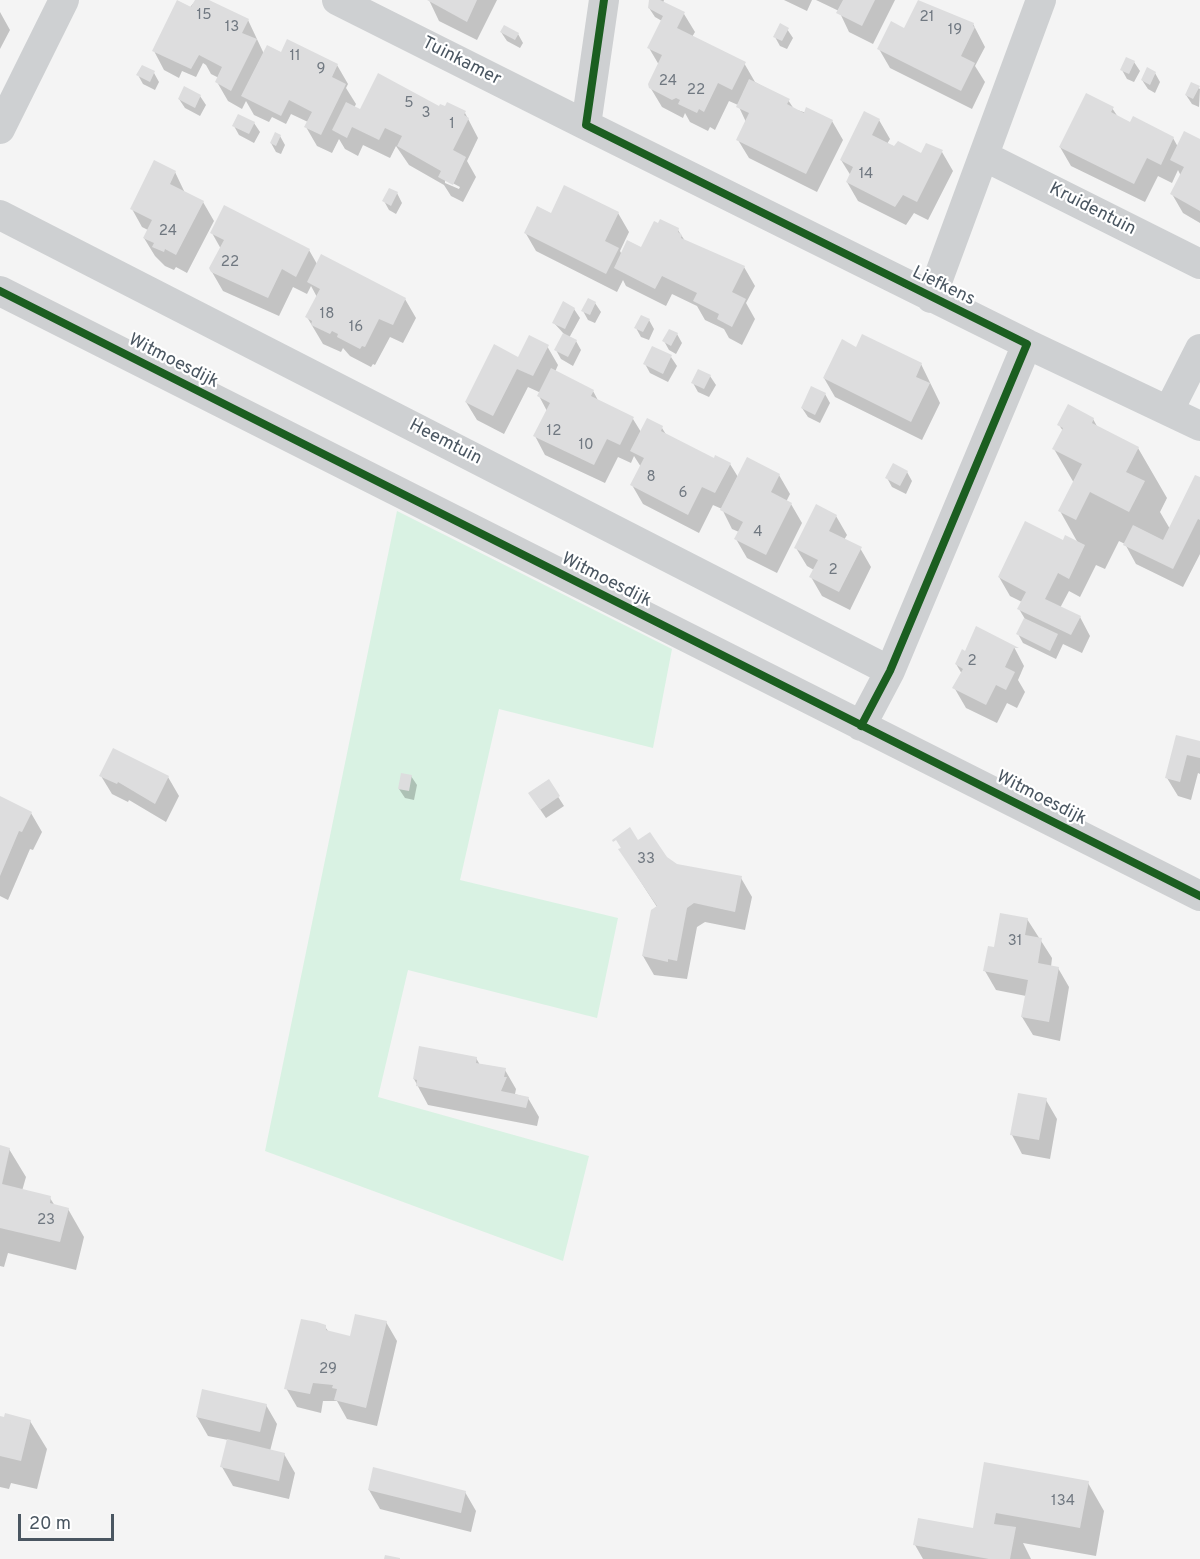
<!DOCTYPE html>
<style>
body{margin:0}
#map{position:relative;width:1200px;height:1559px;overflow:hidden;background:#f4f4f4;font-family:Overpass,sans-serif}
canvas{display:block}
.scale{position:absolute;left:18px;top:1514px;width:96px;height:27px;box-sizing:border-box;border:3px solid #4a5661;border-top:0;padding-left:8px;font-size:18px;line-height:21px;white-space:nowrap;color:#4a5661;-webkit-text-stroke:4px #fff;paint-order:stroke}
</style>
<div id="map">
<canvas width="1200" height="1559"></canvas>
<div class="scale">20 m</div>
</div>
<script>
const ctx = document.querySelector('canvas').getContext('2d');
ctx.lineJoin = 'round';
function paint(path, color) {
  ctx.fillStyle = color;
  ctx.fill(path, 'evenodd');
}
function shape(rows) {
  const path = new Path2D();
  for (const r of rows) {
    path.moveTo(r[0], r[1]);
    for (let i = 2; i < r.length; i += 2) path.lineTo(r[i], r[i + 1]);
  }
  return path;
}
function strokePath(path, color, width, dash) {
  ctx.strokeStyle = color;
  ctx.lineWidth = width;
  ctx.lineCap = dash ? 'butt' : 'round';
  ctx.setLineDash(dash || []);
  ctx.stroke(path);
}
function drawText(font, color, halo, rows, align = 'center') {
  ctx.font = font + ' Overpass,sans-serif';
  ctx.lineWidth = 4.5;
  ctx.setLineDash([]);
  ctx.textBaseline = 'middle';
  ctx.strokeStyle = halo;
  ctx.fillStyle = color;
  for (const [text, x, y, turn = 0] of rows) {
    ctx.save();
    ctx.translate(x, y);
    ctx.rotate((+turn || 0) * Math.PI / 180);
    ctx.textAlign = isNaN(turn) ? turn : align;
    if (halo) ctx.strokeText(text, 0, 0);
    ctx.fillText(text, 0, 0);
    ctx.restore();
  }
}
paint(shape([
 [397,511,672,649,653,748,499,709,460,880,618,918,597,1018,408,970,378,1097,589,1156,563,1261,265,1151]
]), '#d9f2e3');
paint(shape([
 [196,0,206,0,248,20,264,54,282,54,337,65,348,84,346,88,356,104,354,108,360,111,440,108,465,113,478,138,467,161,476,177,463,202,451,196,444,185,409,165,396,146,390,158,363,145,358,156,345,149,339,139,332,153,317,146,306,127,308,122,291,114,286,124,272,117,269,122,254,115,246,101,242,109,228,101,217,82,219,78,211,74,206,65,203,63,196,77,182,71,179,78,164,70,154,51],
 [445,179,460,187,459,189,445,183],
 [429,0,497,0,477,40,439,21],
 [650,0,664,0,663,3,684,14,695,32,692,37,744,63,755,82,788,100,794,109,832,121,843,140,817,192,749,158,738,140,746,122,738,105,729,101,715,130,710,127,708,131,690,122,685,113,683,118,662,107,650,87,659,65,649,48,662,21,655,17,649,8],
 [784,0,812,0,807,11],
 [816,0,895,0,873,44,849,32,839,11],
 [0,12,10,30,0,49],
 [973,24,985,47,975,66,985,82,972,109,890,68,879,49,905,30],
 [787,29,793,38,787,49,780,46,775,37],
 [501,32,518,34,523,43,520,48,507,41],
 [1134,62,1140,71,1134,82,1127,79,1122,70],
 [154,73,159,82,155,90,143,84,138,75],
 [1155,73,1160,82,1155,93,1148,89,1142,80],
 [1192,84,1200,89,1199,107,1192,104,1186,95],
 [200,96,206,105,200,116,185,108,179,99],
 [1112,108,1118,117,1131,124,1134,118,1173,138,1178,147,1200,141,1200,223,1183,213,1172,194,1181,176,1178,170,1172,183,1158,176,1145,202,1071,166,1060,147],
 [879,120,890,139,887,144,922,155,942,152,953,171,928,220,914,213,906,225,858,201,847,182,851,176,841,160],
 [254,123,260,132,254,143,239,135,234,126],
 [280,136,285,145,281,154,276,152,271,143],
 [175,172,185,193,203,202,214,221,187,273,176,267,174,270,165,266,155,256,144,238,148,230,142,227,132,209],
 [397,193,402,203,396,214,389,210,384,201],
 [618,213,629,232,620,251,622,255,642,249,678,230,685,241,744,267,755,286,746,303,755,319,742,345,729,338,724,329,705,320,697,306,672,294,666,306,626,286,623,280,617,292,536,251,525,232,551,215],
 [212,233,309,250,317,264,405,299,416,318,403,343,390,337,375,365,373,364,371,367,350,356,343,348,341,352,323,344,307,317,317,297,311,286,307,294,293,287,279,316,223,291,212,272,221,249],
 [595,303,601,312,595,323,588,320,583,311],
 [574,309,580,318,569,338,576,341,581,350,573,366,561,359,556,350,564,334,554,323],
 [649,320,654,329,649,340,641,337,636,328],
 [677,334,682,343,676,354,669,350,664,341],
 [547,346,558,365,555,372,593,391,599,402,633,419,641,432,662,428,667,436,715,460,730,464,738,477,779,475,790,494,786,502,791,504,802,523,777,573,747,558,736,539,739,532,732,529,722,509,713,505,699,533,643,504,632,485,641,467,634,456,631,463,618,457,605,483,545,455,535,436,547,411,539,396,541,393,528,387,504,434,477,420,466,402,518,359],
 [653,348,671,357,677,366,668,382,650,373,645,364],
 [856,349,921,364,940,403,922,440,835,397,824,378],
 [710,376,716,385,709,397,698,392,693,383],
 [825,394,830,403,820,423,808,417,802,408],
 [1093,419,1098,428,1138,448,1167,498,1160,512,1170,529,1200,479,1200,554,1183,587,1136,564,1125,544,1119,541,1105,569,1096,565,1080,597,1069,591,1060,608,1080,617,1090,636,1082,653,1063,644,1056,659,1023,643,1018,634,1025,619,1019,609,1022,602,1010,596,999,577,1063,542,1078,543,1060,511,1074,483,1054,449,1063,431,1059,425],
 [907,472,912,481,906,494,892,487,887,478],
 [836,516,847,535,844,540,860,548,871,567,850,610,822,596,811,577,814,570,807,566,796,548],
 [1014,647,1024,666,1018,680,1025,692,1017,708,1007,703,997,723,966,708,955,689,962,674,956,664],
 [1177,737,1200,743,1200,774,1198,773,1191,800,1178,796,1167,778],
 [101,776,168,777,179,796,166,822,129,800,128,802,112,794],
 [411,776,417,785,414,800,405,798,399,789],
 [548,781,564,806,546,818,535,802],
 [0,798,31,813,42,832,33,850,30,849,8,900,0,896],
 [638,842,677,865,741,878,752,897,745,930,705,922,697,927,687,979,654,975,643,956,657,907,620,850],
 [1027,919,1052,958,1051,967,1058,968,1069,987,1060,1041,1033,1035,1022,1017,1026,996,996,990,985,971,995,949],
 [476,1058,480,1065,505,1070,516,1089,515,1094,528,1098,539,1117,537,1126,428,1105,414,1079],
 [1046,1100,1057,1119,1050,1159,1022,1154,1012,1135],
 [0,1147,9,1149,26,1177,22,1191,50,1198,55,1206,68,1209,84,1237,76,1270,8,1253,4,1267,0,1266],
 [386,1322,397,1341,377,1426,347,1419,337,1401,323,1401,321,1413,297,1407,286,1388,325,1327,329,1332,351,1338],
 [266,1405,277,1424,270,1451,284,1454,295,1473,289,1499,233,1486,222,1467,228,1440,208,1436,197,1417],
 [0,1418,30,1421,47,1449,37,1489,11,1483,9,1489,0,1487],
 [986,1464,1088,1483,1104,1511,1096,1556,1023,1543,1031,1559,923,1559,915,1545,974,1530],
 [369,1490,465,1492,476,1511,471,1532,380,1509]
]), '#0003');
paint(shape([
 [177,0,191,7,195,0,209,0,249,19,242,33,257,39,231,91,215,82,222,67,199,55,191,69,152,51],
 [427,0,477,0,467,22],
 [649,0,660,0,685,12,677,28,746,62,732,90,718,83,704,112,699,109,697,113,678,104,680,100,676,98,672,100,649,88,648,84,662,55,647,48,663,16,648,8],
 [843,0,875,0,862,26,836,13],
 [918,0,974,23,973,26,975,27,961,56,975,63,961,91,877,49,891,21,904,28],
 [780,23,789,28,782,41,773,37],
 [504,25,519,33,515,40,500,32],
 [287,39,338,64,332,77,346,84,321,135,304,127,312,112,289,100,281,116,241,96,267,45,281,52],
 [1126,57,1135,61,1129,74,1120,70],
 [142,65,155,71,150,82,136,75],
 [1147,67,1156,72,1150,85,1141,80],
 [378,73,439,106,440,104,445,106,447,102,466,111,464,115,469,118,453,150,466,157,453,185,438,177,441,171,397,146,402,136,385,128,379,140,352,127,347,138,332,130,346,102,360,109],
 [749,79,790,99,787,104,804,113,806,107,833,120,806,174,736,140,749,113,736,107],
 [1191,82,1200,86,1193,99,1185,95],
 [184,86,201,95,195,108,178,99],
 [1086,93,1114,107,1111,112,1130,122,1133,116,1174,137,1161,165,1147,158,1134,184,1059,147],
 [864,111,880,119,872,135,894,146,898,141,921,153,926,143,943,150,917,202,903,195,895,207,846,182,853,167,840,160],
 [238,114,255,122,249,134,232,126],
 [1184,131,1200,139,1200,211,1170,194,1184,167,1170,160],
 [275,132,281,135,276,146,270,143],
 [154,160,176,171,170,184,204,201,176,255,165,249,164,252,152,247,154,243,143,238,152,220,130,209],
 [564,185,619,212,605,241,619,248,606,274,524,233,537,206,551,213],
 [389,188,398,192,391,206,382,201],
 [224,205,310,249,296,277,282,269,268,298,211,272,209,268,224,240,210,233],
 [660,219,679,228,678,232,682,235,681,238,745,266,732,292,746,299,732,327,717,319,719,314,693,301,697,293,662,276,655,289,614,268,627,240,641,247,654,221,658,223],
 [321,254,406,298,393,325,379,319,365,347,362,346,360,349,337,337,338,334,332,331,330,334,311,325,312,321,305,317,320,289,307,282],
 [588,298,596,302,590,315,581,311],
 [563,301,575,308,565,329,552,323],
 [641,315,650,319,643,332,634,328],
 [669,329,678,333,671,346,662,341],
 [563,333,577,340,568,357,554,350],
 [862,334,922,363,916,377,930,383,911,422,823,378,842,339,856,347],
 [529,335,549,345,533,376,517,369,493,416,465,402,494,344,518,357],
 [652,346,672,355,663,374,643,364],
 [551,368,594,390,591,396,634,417,620,445,607,439,594,465,533,436,550,403,537,396],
 [698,369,711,375,704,389,691,383],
 [811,386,826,393,815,415,801,408],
 [1068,404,1094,418,1092,423,1139,447,1126,472,1145,481,1129,512,1090,492,1076,520,1058,511,1082,464,1052,449,1063,428,1057,425],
 [647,418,663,426,661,431,714,458,715,455,731,463,715,493,702,487,688,515,630,485,644,458,630,451],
 [747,457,780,474,771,492,792,503,766,555,734,539,743,522,720,510],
 [893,463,908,471,900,486,885,478],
 [1195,475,1200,477,1200,520,1198,519,1173,569,1123,545,1133,525,1163,540],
 [816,504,837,515,829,531,862,547,839,592,809,577,818,560,794,548],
 [1025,521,1063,540,1065,535,1085,545,1069,579,1058,573,1045,599,1081,616,1071,635,1017,609,1026,592,998,577],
 [1024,618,1058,634,1050,651,1016,634],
 [976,626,1019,648,1014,648,1005,667,1015,672,1006,690,996,685,986,705,952,688,963,669,955,664,962,649,965,651],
 [1176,735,1200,741,1200,758,1187,755,1180,782,1165,778],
 [113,748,169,776,155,804,118,782,117,784,99,776],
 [401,773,412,775,409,791,398,789],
 [549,779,560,796,540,810,528,793],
 [0,796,32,812,22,832,19,831,0,876],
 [630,827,638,840,650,832,667,857,677,864,742,876,735,912,694,903,687,908,677,961,668,959,668,962,642,956,651,910,657,906,618,849,621,848,616,840,613,842,612,840],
 [1000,913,1028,918,1025,935,1042,938,1038,963,1059,967,1049,1022,1021,1017,1028,980,983,971,988,946,994,947],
 [419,1046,477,1057,476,1063,506,1068,504,1077,507,1077,501,1091,529,1097,526,1108,416,1086,417,1080,413,1079],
 [1018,1093,1047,1098,1039,1140,1010,1135],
 [0,1145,10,1148,2,1184,51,1196,50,1203,69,1208,60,1242,0,1228],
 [355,1314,387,1321,366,1408,334,1400,337,1389,332,1388,333,1385,313,1383,310,1394,284,1389,301,1319,317,1322,326,1325,326,1330,350,1336],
 [202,1389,267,1404,260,1432,196,1417],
 [5,1413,31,1420,21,1461,0,1456,0,1416,4,1417],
 [227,1439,285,1453,279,1481,220,1467],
 [984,1462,1089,1481,1080,1528,996,1513,994,1524,1016,1527,1010,1559,989,1559,913,1545,918,1518,973,1528],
 [373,1467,466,1491,461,1513,368,1490],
 [385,1555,400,1558,400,1559,384,1559]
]), '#ddddde');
strokePath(shape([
 [337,0,586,125],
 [604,0,586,125,1027,344,890,671,861,726],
 [0,129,64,0],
 [984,156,1200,264],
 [0,215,890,671],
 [0,291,1200,896],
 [931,298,1041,0],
 [1027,344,1200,426],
 [1169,410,1200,349]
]), '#ced0d2', 30);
strokePath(shape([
 [604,0,586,125,1027,344,890,671,861,726],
 [0,291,1200,896]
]), '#1b5e20', 8);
drawText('15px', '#707881', null, [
 ["15",204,16],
 ["21",927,18],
 ["13",232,28],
 ["19",955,31],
 ["11",295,57],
 ["9",321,70],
 ["24",668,82],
 ["22",696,91],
 ["5",409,104],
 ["3",426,114],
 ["1",452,125],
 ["14",866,175],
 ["24",168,232],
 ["22",230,263],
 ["18",327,315],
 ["16",356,328],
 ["12",554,432],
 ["10",586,446],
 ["8",651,478],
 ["6",683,494],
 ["4",758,533],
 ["2",833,571],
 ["2",972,662],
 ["33",646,860],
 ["31",1015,942],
 ["23",46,1221],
 ["29",328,1370],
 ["134",1063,1502]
]);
drawText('18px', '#4a5661', '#fff', [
 ["Tuinkamer",461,62,27],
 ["Kruidentuin",1092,210,27],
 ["Liefkens",943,287,26],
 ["Witmoesdijk",173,362,27],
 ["Heemtuin",445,443,27],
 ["Witmoesdijk",606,581,27],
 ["Witmoesdijk",1041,799,27]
]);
</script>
